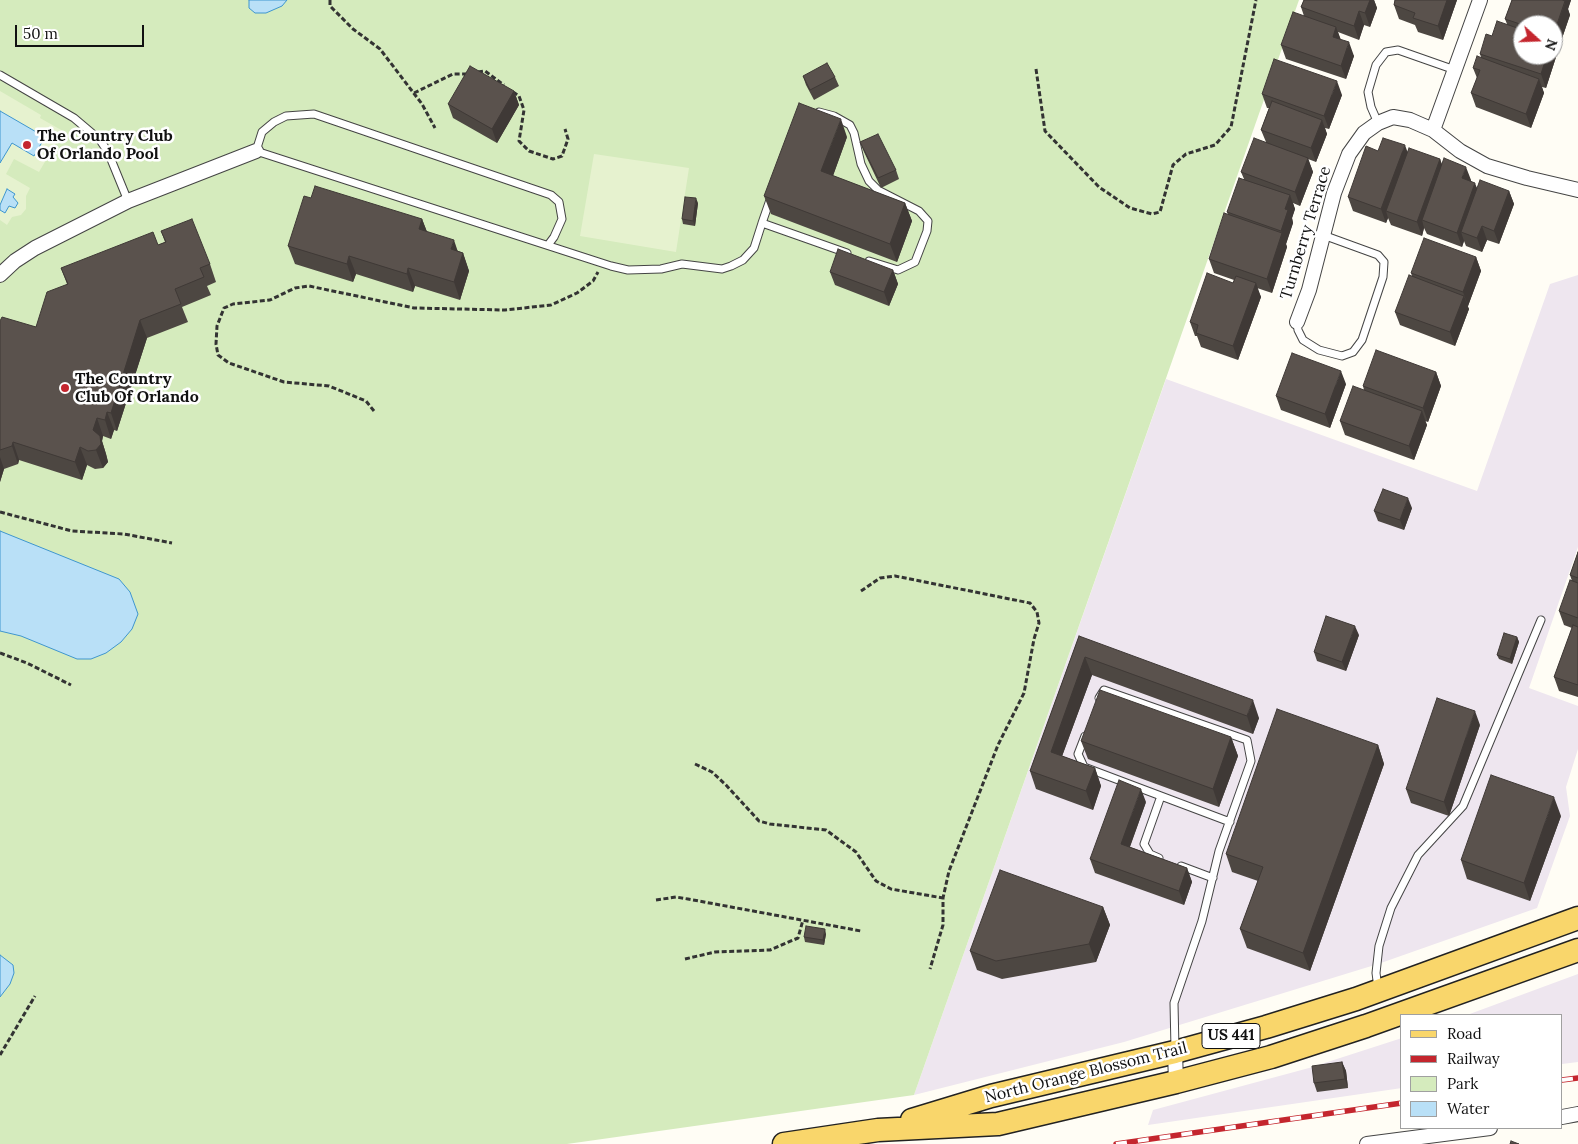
<!DOCTYPE html>
<style>
body{margin:0}
#map{position:relative;width:1578px;height:1144px;overflow:hidden;background:#fffdf5;font-family:Lora,serif}
canvas{display:block}
.legend{position:absolute;left:1400px;top:1014px;width:162px;height:115px;box-sizing:border-box;background:#fff;border:1px solid #a0a0a0;margin:0;padding:6px 9px;list-style:none;font-size:15px;color:#111}
.legend li{display:flex;align-items:center;gap:10px;height:25px}
.legend b{width:25px;border:1px solid #a0a0a0}
.north{position:absolute;left:1513px;top:15px;width:50px;height:50px;box-sizing:border-box;background:#fff;border:1px solid #a0a0a0;border-radius:50%;rotate:110deg;font-size:14px;font-weight:700;line-height:20px;text-align:center;color:#111}
.north::after{content:'';display:block;margin:auto;width:18px;height:22px;background:#c4262e;clip-path:polygon(50% 0,100% 100%,50% 72%,0 100%)}
.scale{position:absolute;left:15px;top:25px;width:129px;height:22px;box-sizing:border-box;border:2px solid #111;border-top:0;padding-left:6px;font-size:15px;line-height:18px;white-space:nowrap;color:#111;-webkit-text-stroke:4px #fff;paint-order:stroke}
</style>
<div id="map">
<canvas width="1578" height="1144"></canvas>
<ul class="legend">
<li><b style="height:6px;background:#f9d66b"></b>Road</li>
<li><b style="height:6px;background:#c4262e"></b>Railway</li>
<li><b style="height:14px;background:#d5ebbd"></b>Park</li>
<li><b style="height:14px;background:#b9e0f7"></b>Water</li>
</ul>
<div class="north">N</div>
<div class="scale">50 m</div>
</div>
<script>
const ctx = document.querySelector('canvas').getContext('2d');
ctx.lineJoin = 'round';
function paint(path, color) {
  ctx.fillStyle = color;
  ctx.fill(path, 'evenodd');
}
function shape(rows) {
  const path = new Path2D();
  for (const r of rows) {
    path.moveTo(r[0], r[1]);
    for (let i = 2; i < r.length; i += 2) path.lineTo(r[i], r[i + 1]);
  }
  return path;
}
function strokePath(path, color, width, dash) {
  ctx.strokeStyle = color;
  ctx.lineWidth = width;
  ctx.lineCap = dash ? 'butt' : 'round';
  ctx.setLineDash(dash || []);
  ctx.stroke(path);
}
function drawText(font, color, halo, rows, align = 'center') {
  ctx.font = font + ' Lora,serif';
  ctx.lineWidth = 5;
  ctx.setLineDash([]);
  ctx.textBaseline = 'middle';
  ctx.strokeStyle = halo;
  ctx.fillStyle = color;
  for (const [text, x, y, turn = 0] of rows) {
    ctx.save();
    ctx.translate(x, y);
    ctx.rotate((+turn || 0) * Math.PI / 180);
    ctx.textAlign = isNaN(turn) ? turn : align;
    if (halo) ctx.strokeText(text, 0, 0);
    ctx.fillText(text, 0, 0);
    ctx.restore();
  }
}
paint(shape([
 [1578,275,1578,547,1529,688,1578,706,1578,749,1566,787,1570,816,1537,908,1378,964,1124,1042,914,1095,1166,379,1477,491,1550,284],
 [1578,974,1578,1062,1562,1064,1562,1015,1467,1015],
 [1402,1038,1402,1088,1148,1125,1153,1110,1309,1068]
]), '#eee6ef');
paint(shape([
 [0,0,1299,0,914,1095,567,1144,0,1144]
]), '#d5ebbd');
paint(shape([
 [0,91,41,115,40,118,63,131,39,172,14,159,6,174,30,188,26,196,26,209,21,215,12,217,7,225,0,220],
 [594,154,689,168,676,252,580,236]
]), '#e6f2cf');
const water = shape([
 [249,0,287,0,282,6,266,13,255,13,249,8,249,0],
 [0,111,45,137,34,156,12,143,0,163,0,111],
 [7,189,15,194,13,197,18,203,15,208,9,206,5,213,0,210,0,205,7,189],
 [0,531,119,579,130,592,138,614,132,629,121,642,106,653,91,659,77,659,21,636,0,631,0,531],
 [0,955,13,965,14,973,10,984,0,997,0,955]
]);
paint(water, '#b9e0f7');
strokePath(water, '#3f96cf', 1);
const service = shape([
 [0,75,74,118,100,140,108,152,128,201],
 [819,112,834,116,850,125,854,133,861,164,869,181,878,190,919,211,928,221,927,231,915,262,898,270,869,261],
 [1378,123,1371,107,1368,92,1376,65,1386,52,1398,50,1455,70],
 [762,223,771,197],
 [548,245,554,237,562,219,559,202,551,195,314,114,286,116,274,122,262,132,256,151,611,266,628,270,661,269,682,264,722,269,731,266,743,260,754,248,762,223,847,253],
 [1297,322,1298,330,1303,340,1319,350,1342,356,1353,352,1362,340,1383,277,1384,262,1378,255,1323,235],
 [1099,698,1104,690,1247,740,1251,761,1219,851,1202,921,1174,1003,1175,1049],
 [1085,736,1078,754,1084,767,1230,822],
 [1159,858,1150,854,1144,844,1161,796],
 [1181,866,1213,878],
 [1378,988,1376,973,1379,946,1391,908,1418,855,1463,806,1541,620]
]);
const minor = shape([
 [1433,130,1480,0],
 [0,275,15,261,35,248,128,201,256,151],
 [1297,322,1309,290,1334,193,1349,154,1364,133,1378,123,1393,117,1410,120,1433,130,1460,151,1487,166,1527,178,1578,190],
 [1175,1052,1176,1082],
 [1562,1117,1578,1114],
 [1367,1144,1490,1128]
]);
const primary = shape([
 [912,1120,991,1096,1175,1052,1266,1027,1356,999,1578,918],
 [784,1144,878,1130,998,1124,1176,1082,1271,1057,1366,1026,1578,950]
]);
strokePath(service, '#444', 9);
strokePath(minor, '#444', 16);
strokePath(primary, '#222', 25);
strokePath(shape([
 [330,0,330,6,353,29,380,49,422,104,435,128],
 [1036,69,1045,131,1099,187,1130,208,1152,214,1160,212,1173,165,1186,154,1215,145,1231,127,1256,0],
 [478,72,485,71,504,85],
 [513,92,519,96,524,110,519,141,529,151,553,159,562,156,568,139,565,129],
 [414,93,453,74,469,74],
 [374,411,366,401,329,386,284,382,229,363,218,355,216,344,217,326,224,308,233,304,270,300,295,288,309,286,414,308,505,310,551,305,577,293,593,281,598,272],
 [0,512,72,531,124,534,172,543],
 [861,591,880,578,895,576,1030,603,1037,612,1039,623,1034,639,1024,693,998,745,949,871,943,898,943,925,930,969],
 [0,653,27,663,71,685],
 [695,764,712,772,726,785,759,821,770,824,826,830,856,852,876,881,891,889,943,898],
 [656,900,676,897,688,899,861,931],
 [685,959,715,952,770,950,798,938,803,920],
 [0,1055,35,996]
]), '#333', 3, [5, 2.5]);
strokePath(service, '#fff', 7);
strokePath(minor, '#fff', 14);
strokePath(primary, '#f9d66b', 22);
const rail = shape([
 [1562,1080,1578,1078],
 [1116,1144,1402,1103]
]);
strokePath(rail, '#c4262e', 5.5);
strokePath(rail, '#fff', 4, [11]);
paint(shape([
 [1304,0,1374,0,1377,8,1370,27,1364,25,1359,40,1338,32,1341,40,1354,56,1346,79,1286,59,1281,45,1304,16,1301,7],
 [1395,0,1457,0,1443,40,1418,32,1415,25,1399,19,1394,5],
 [1512,0,1571,0,1568,9,1570,15,1558,50,1555,49,1557,54,1546,88,1542,87,1544,93,1531,128,1476,107,1471,93,1477,78,1473,68,1481,57,1480,54,1492,36,1507,24,1505,19],
 [1523,25,1553,25,1553,55,1523,55],
 [803,76,835,77,839,86,814,100,806,85],
 [514,91,519,105,497,143,453,118,448,104],
 [1262,94,1342,95,1329,129,1325,128,1327,134,1316,162,1308,159,1313,172,1300,206,1293,203,1295,209,1292,218,1293,223,1286,244,1287,247,1272,293,1257,288,1261,297,1238,360,1201,347,1197,336,1195,336,1190,322,1233,283,1234,280,1214,273,1209,259,1228,215,1227,212,1244,179,1241,172,1266,142,1261,130,1269,108,1267,108],
 [847,137,833,176,905,203,912,221,897,262,771,214,764,196],
 [860,142,896,170,899,179,881,188,864,152],
 [1378,151,1407,152,1440,159,1442,165,1471,180,1471,181,1477,188,1509,191,1514,204,1499,244,1487,240,1482,252,1466,246,1464,241,1462,247,1427,234,1424,228,1422,236,1391,225,1388,218,1386,223,1353,211,1348,197],
 [311,198,422,219,427,232,458,251,463,253,469,271,460,300,415,286,413,292,356,274,353,282,295,264,288,246],
 [698,203,695,226,683,224,682,219],
 [161,231,210,264,216,282,207,286,211,295,182,307,188,322,147,338,117,431,114,430,111,439,103,436,102,441,106,454,108,462,103,468,95,469,87,465,82,480,19,460,18,464,4,469,0,482,0,321,36,327,67,284,61,268,158,245,165,242],
 [1476,257,1481,271,1468,306,1467,306,1469,309,1455,346,1400,325,1395,312,1412,276,1411,273],
 [893,270,898,284,889,306,835,285,830,272],
 [1436,372,1441,386,1428,422,1425,421,1427,425,1414,460,1345,435,1340,421,1364,390,1363,386],
 [1346,384,1330,428,1281,410,1276,396],
 [1412,508,1404,530,1378,521,1374,511],
 [1578,552,1578,697,1559,691,1554,677,1572,628,1564,625,1559,611,1572,581,1570,575],
 [1359,635,1346,671,1317,661,1314,652],
 [1079,636,1259,718,1253,734,1092,675,1062,756,1095,768,1101,786,1093,810,1036,789,1030,771],
 [1517,637,1519,642,1512,664,1499,659,1497,655],
 [1480,725,1449,816,1411,803,1406,789],
 [1231,737,1238,756,1219,807,1088,759,1081,741],
 [1378,745,1384,764,1310,971,1247,948,1240,929,1258,881,1232,872,1226,854],
 [1146,802,1130,847,1187,868,1192,882,1184,905,1095,873,1090,859],
 [1561,816,1530,901,1467,879,1461,860],
 [1103,907,1110,925,1096,962,1002,979,977,970,970,951],
 [826,934,824,945,805,942,804,937],
 [1342,1062,1346,1071,1348,1088,1317,1092,1314,1083]
]), '#4d4742');
paint(shape([
 [1370,0,1374,0,1377,8,1370,27,1365,13],
 [1447,0,1457,0,1443,40,1438,26],
 [1564,0,1571,0,1568,9,1570,15,1558,50,1553,36,1565,3],
 [1359,11,1364,25,1359,40,1354,26],
 [1336,27,1341,41,1333,37],
 [1349,42,1354,56,1346,79,1341,66],
 [1553,42,1557,54,1546,88,1541,74,1547,55,1553,55],
 [1539,79,1544,93,1531,128,1526,114],
 [1337,81,1342,95,1329,129,1324,116],
 [514,91,519,105,497,143,492,129],
 [841,119,847,137,828,189,821,171],
 [1322,120,1327,134,1316,162,1311,148],
 [1405,145,1410,159,1386,211,1388,218,1386,223,1381,209],
 [1308,158,1313,172,1300,206,1295,192],
 [1440,159,1445,173,1422,220,1424,228,1422,236,1417,222],
 [1466,167,1471,180,1467,192,1462,178],
 [1475,183,1480,196,1461,232,1464,241,1462,247,1457,233],
 [1509,191,1514,204,1499,244,1494,231],
 [1290,195,1295,209,1292,218,1293,223,1286,244,1287,247,1272,293,1267,279,1282,233,1281,231,1285,209],
 [696,198,698,203,695,226,693,221],
 [905,203,912,221,897,262,890,244],
 [422,219,429,237,419,229],
 [1482,226,1487,240,1482,252,1477,238],
 [454,240,460,258,451,249],
 [463,253,469,271,460,300,454,282],
 [349,256,356,274,353,282,347,264],
 [1476,257,1481,271,1468,306,1463,292],
 [408,268,415,286,413,292,407,274],
 [893,270,898,284,889,306,884,292],
 [1256,283,1261,297,1238,360,1233,346],
 [1464,296,1469,309,1455,346,1450,332],
 [140,320,147,338,117,431,111,413],
 [1341,371,1346,384,1330,428,1325,414],
 [1436,372,1441,386,1428,422,1423,408],
 [1422,411,1427,425,1414,460,1409,446],
 [107,412,114,430,111,439,105,420],
 [97,418,103,436,102,441,106,454,108,462,103,468,96,450,93,430],
 [13,442,19,460,18,464,12,446],
 [80,447,87,465,82,480,75,462],
 [0,457,4,469,0,482],
 [1408,498,1412,508,1404,530,1400,520],
 [1355,626,1359,635,1346,671,1342,662],
 [1517,637,1519,642,1512,664,1510,659],
 [1085,657,1092,675,1057,770,1051,752],
 [1253,700,1259,718,1253,734,1247,716],
 [1475,711,1480,725,1449,816,1444,802],
 [1231,737,1238,756,1219,807,1213,789],
 [1378,745,1384,764,1310,971,1303,953],
 [1095,768,1101,786,1093,810,1086,791],
 [1141,789,1146,802,1126,857,1121,844],
 [1554,797,1561,816,1530,901,1524,883],
 [1187,868,1192,882,1184,905,1179,891],
 [1103,907,1110,925,1096,962,1089,944],
 [825,929,826,934,824,945,823,940],
 [1342,1062,1346,1071,1348,1088,1345,1079]
]), '#3f3936');
const building = shape([
 [1304,0,1370,0,1365,13,1359,11,1354,26,1301,7,1304,0],
 [1395,0,1447,0,1438,26,1413,18,1415,13,1394,5,1395,0],
 [1512,0,1562,0,1565,1,1553,36,1553,25,1523,25,1505,19,1512,0],
 [1293,12,1336,27,1333,37,1349,42,1341,66,1281,45,1293,12],
 [1497,21,1523,30,1523,55,1547,55,1541,74,1480,54,1486,34,1492,36,1497,21],
 [1477,56,1539,79,1526,114,1471,93,1480,70,1473,68,1477,56],
 [1274,59,1337,81,1324,116,1262,94,1274,59],
 [827,63,835,77,810,90,803,76,827,63],
 [470,66,514,91,492,129,448,104,470,66],
 [1272,101,1322,120,1311,148,1261,130,1272,101],
 [799,103,841,119,821,171,905,203,890,244,764,196,799,103],
 [878,134,896,170,878,178,860,142,878,134],
 [1254,138,1308,158,1295,192,1241,172,1254,138],
 [1383,138,1405,145,1381,209,1348,197,1366,146,1378,151,1383,138],
 [1409,148,1440,159,1417,222,1386,211,1409,148],
 [1444,158,1466,167,1462,178,1475,183,1457,233,1422,220,1444,158],
 [1239,178,1290,195,1285,209,1288,210,1281,231,1227,212,1239,178],
 [1480,180,1509,191,1494,231,1482,226,1477,238,1461,232,1480,180],
 [315,186,422,219,419,229,454,240,451,249,463,253,454,282,408,268,407,274,349,256,347,264,288,246,304,196,311,198,315,186],
 [685,197,696,198,693,221,682,219,685,197],
 [1224,213,1282,233,1267,279,1209,259,1224,213],
 [192,219,210,264,200,268,204,277,175,289,181,304,140,320,111,413,107,412,105,420,97,418,93,430,100,436,101,444,96,450,88,451,80,447,75,462,13,442,12,446,0,450,0,321,2,317,36,327,47,292,68,284,61,268,153,232,158,245,166,242,161,231,192,219],
 [1424,238,1476,257,1463,292,1411,273,1424,238],
 [838,249,893,270,884,292,830,272,838,249],
 [1207,273,1233,283,1236,276,1256,283,1233,346,1196,333,1198,325,1190,322,1207,273],
 [1409,275,1464,296,1450,332,1395,312,1409,275],
 [1376,350,1436,372,1423,408,1363,386,1376,350],
 [1292,353,1341,371,1325,414,1276,396,1292,353],
 [1353,386,1422,411,1409,446,1340,421,1353,386],
 [1383,489,1408,498,1400,520,1374,511,1383,489],
 [1578,552,1578,578,1570,575,1578,552],
 [1570,580,1578,583,1578,618,1559,611,1570,580],
 [1326,616,1355,626,1342,662,1314,652,1326,616],
 [1573,625,1578,627,1578,685,1554,677,1573,625],
 [1504,633,1517,637,1510,659,1497,655,1504,633],
 [1079,636,1253,700,1247,716,1085,657,1051,752,1095,768,1086,791,1030,771,1079,636],
 [1100,690,1231,737,1213,789,1081,741,1100,690],
 [1437,698,1475,711,1444,802,1406,789,1437,698],
 [1277,709,1378,745,1303,953,1240,929,1263,867,1226,854,1277,709],
 [1491,775,1554,797,1524,883,1461,860,1491,775],
 [1119,780,1141,789,1121,844,1187,868,1179,891,1090,859,1119,780],
 [1000,870,1103,907,1089,944,996,961,970,951,1000,870],
 [806,926,825,929,823,940,804,937,806,926],
 [1342,1062,1345,1079,1314,1083,1312,1066,1342,1062],
 [1511,1141,1519,1144,1510,1144,1511,1141]
]);
paint(building, '#5a524d');
strokePath(building, '#3f3936', 1);
for (const [x, y, r, color] of [
 [27,145,5,"#c4262e"],
 [65,388,5,"#c4262e"]
]) {
  const dot = new Path2D();
  dot.arc(x, y, r, 0, 2 * Math.PI);
  ctx.fillStyle = color;
  ctx.fill(dot);
  strokePath(dot, '#fff', 2);
}
for (const [x, y, w] of [
 [1231,1036,58]
]) {
  const box = new Path2D();
  box.roundRect(x - w / 2, y - 12.5, w, 25, 4);
  ctx.fillStyle = '#fff';
  ctx.fill(box);
  strokePath(box, '#111', 1);
}
drawText('bold 15px', '#111', null, [
 ["US 441",1231,1036]
]);
drawText('bold 16px', '#111', '#fff', [
 ["The Country Club",37,136],
 ["Of Orlando Pool",37,154],
 ["The Country",75,379],
 ["Club Of Orlando",75,397]
], 'left');
drawText('16px', '#111', '#fff', [
 ["Turnberry Terrace",1306,233,-73],
 ["North Orange Blossom Trail",1086,1073,-14]
]);
</script>
